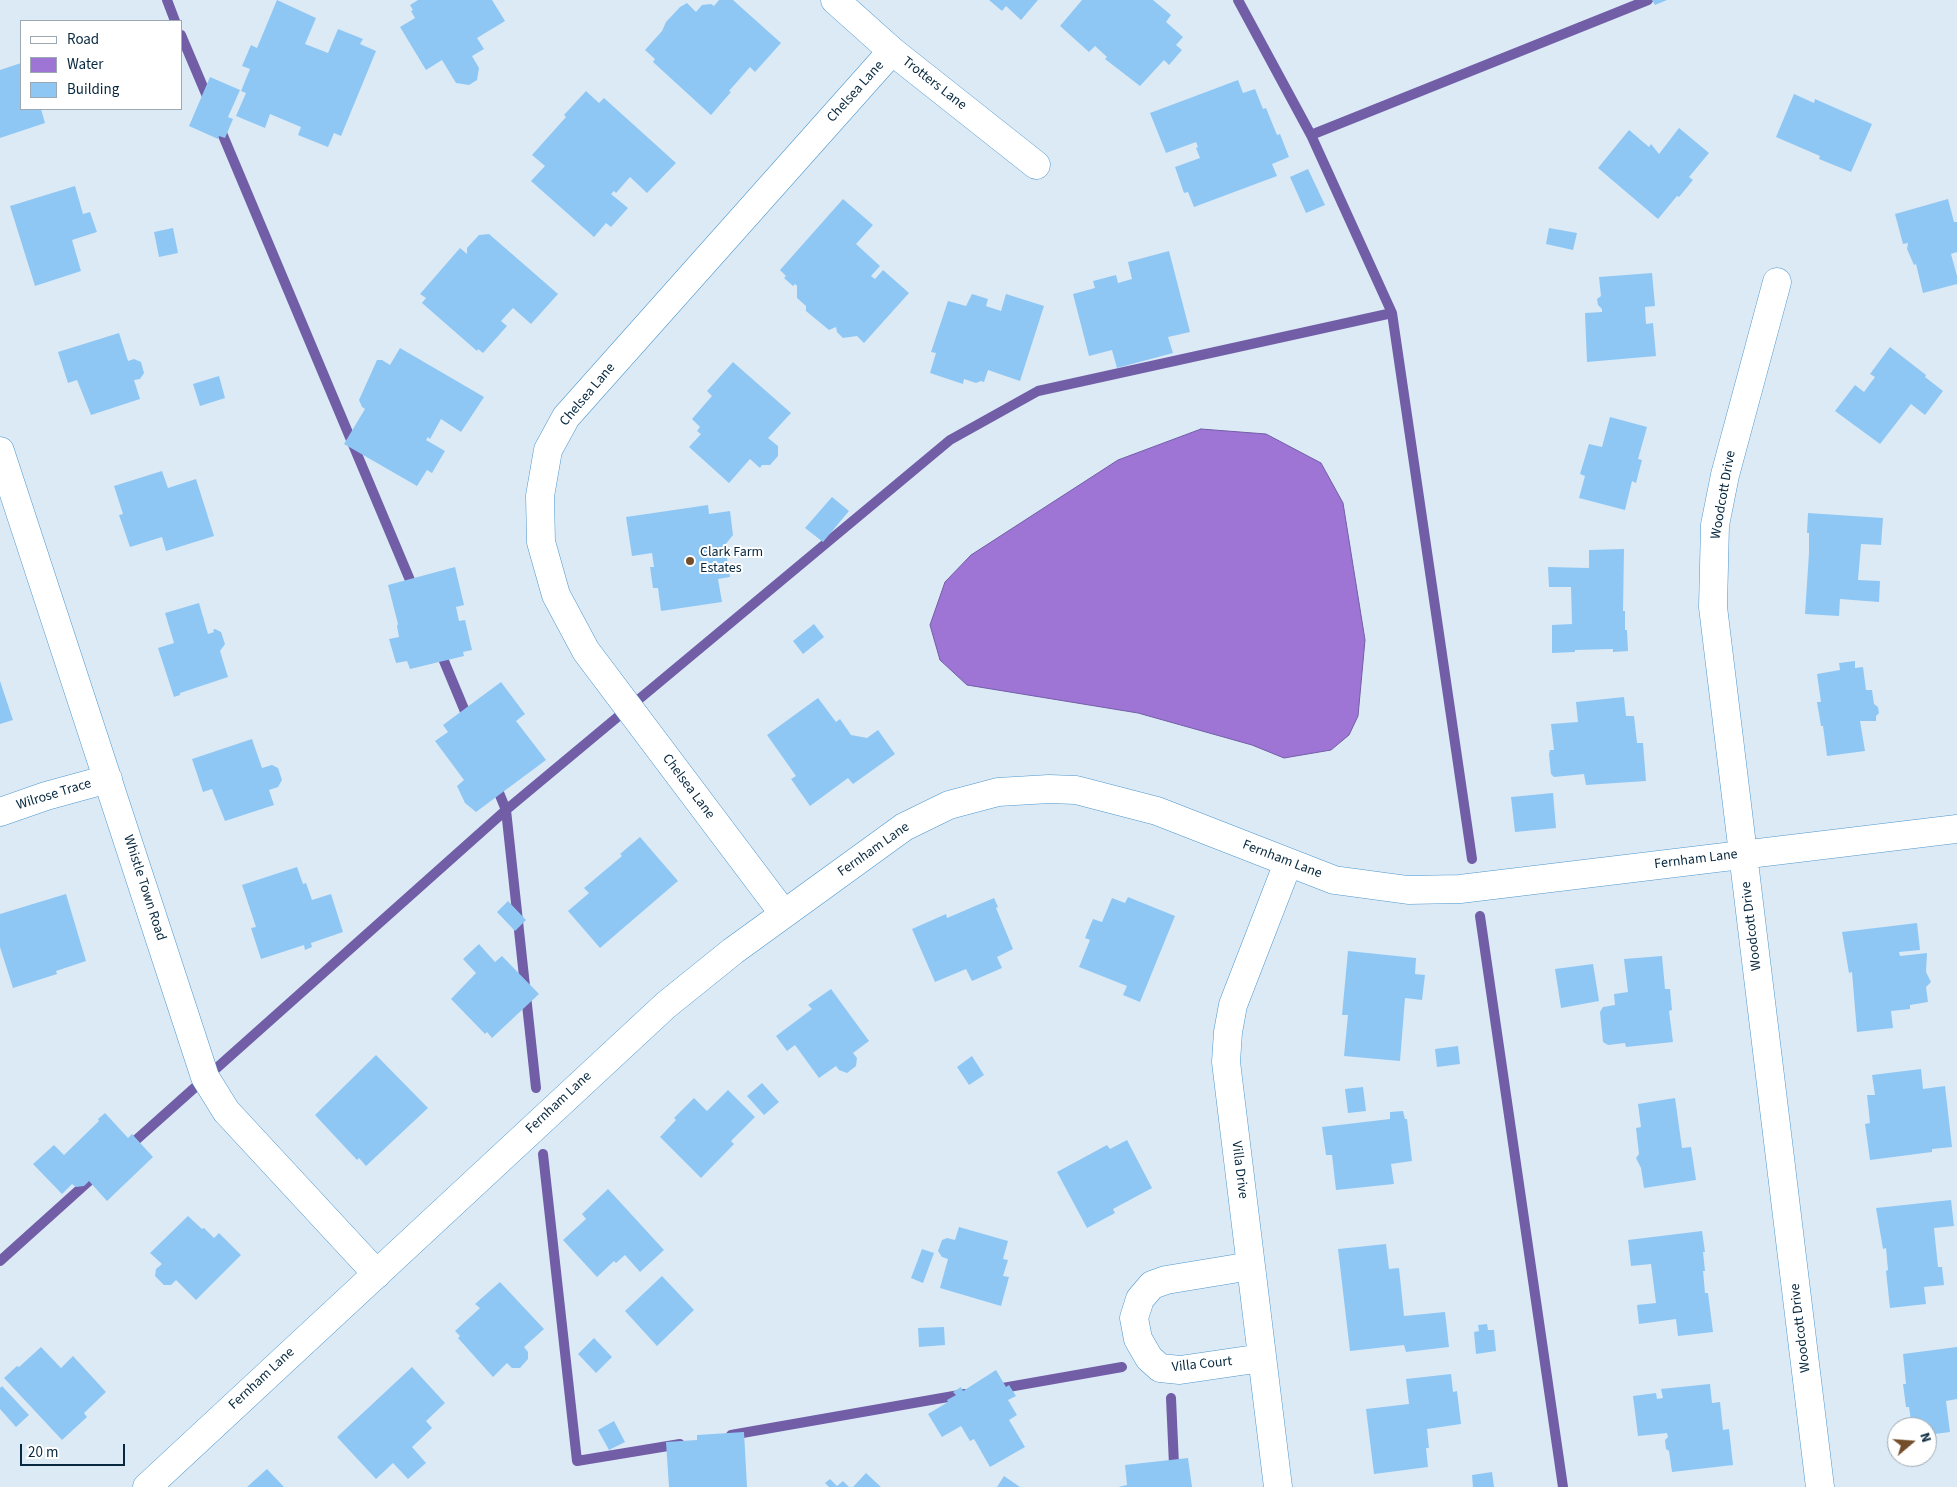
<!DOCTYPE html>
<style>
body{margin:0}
#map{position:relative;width:1957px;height:1487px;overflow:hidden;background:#dceaf6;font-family:"Source Sans 3",sans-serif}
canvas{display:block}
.legend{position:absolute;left:20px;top:20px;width:162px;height:90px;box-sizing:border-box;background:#fff;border:1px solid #9ca9b2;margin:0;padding:6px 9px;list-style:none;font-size:15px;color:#07283e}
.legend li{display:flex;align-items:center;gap:10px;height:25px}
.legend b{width:25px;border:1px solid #9ca9b2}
.north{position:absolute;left:1887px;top:1417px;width:50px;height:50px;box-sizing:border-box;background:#fff;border:1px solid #9ca9b2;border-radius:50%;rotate:72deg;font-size:14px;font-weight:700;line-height:20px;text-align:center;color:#07283e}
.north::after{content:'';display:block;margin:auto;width:18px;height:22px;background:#744e2b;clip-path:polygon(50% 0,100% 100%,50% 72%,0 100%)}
.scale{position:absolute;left:20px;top:1444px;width:105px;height:22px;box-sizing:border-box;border:2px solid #07283e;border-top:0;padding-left:6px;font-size:15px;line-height:18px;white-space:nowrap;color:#07283e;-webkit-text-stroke:4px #fff;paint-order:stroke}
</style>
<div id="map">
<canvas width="1957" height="1487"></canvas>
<ul class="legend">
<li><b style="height:6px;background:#fff"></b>Road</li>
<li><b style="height:14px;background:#9e75d4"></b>Water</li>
<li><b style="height:14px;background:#8fc7f4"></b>Building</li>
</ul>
<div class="north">N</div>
<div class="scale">20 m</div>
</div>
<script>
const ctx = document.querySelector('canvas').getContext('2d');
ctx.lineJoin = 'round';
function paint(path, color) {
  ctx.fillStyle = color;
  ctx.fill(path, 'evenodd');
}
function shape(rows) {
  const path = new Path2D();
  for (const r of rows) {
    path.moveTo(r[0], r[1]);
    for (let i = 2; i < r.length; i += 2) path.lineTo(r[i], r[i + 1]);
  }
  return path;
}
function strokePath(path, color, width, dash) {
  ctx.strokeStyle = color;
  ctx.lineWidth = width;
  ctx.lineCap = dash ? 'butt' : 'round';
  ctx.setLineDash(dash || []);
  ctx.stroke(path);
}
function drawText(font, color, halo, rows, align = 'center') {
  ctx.font = font + ' "Source Sans 3",sans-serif';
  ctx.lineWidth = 4;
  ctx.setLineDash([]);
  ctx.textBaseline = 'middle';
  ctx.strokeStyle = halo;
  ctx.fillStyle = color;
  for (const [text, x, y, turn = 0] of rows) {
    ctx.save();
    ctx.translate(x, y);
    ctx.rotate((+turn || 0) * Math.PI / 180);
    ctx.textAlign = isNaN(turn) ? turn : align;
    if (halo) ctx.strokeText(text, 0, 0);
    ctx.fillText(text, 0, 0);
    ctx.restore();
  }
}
const water = shape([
 [1201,429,1266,434,1321,463,1343,503,1365,640,1358,716,1349,735,1331,750,1284,758,1252,745,1138,713,967,685,940,660,930,625,945,582,971,555,1118,460,1201,429]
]);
paint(water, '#9e75d4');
strokePath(water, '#715ea7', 1);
strokePath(shape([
 [167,0,175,21],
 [1238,0,1311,135,1392,313,1472,859],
 [181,35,209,101],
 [219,126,415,592],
 [1311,135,1648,0],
 [439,649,469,721],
 [495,783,506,810,536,1088],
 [1480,916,1563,1487],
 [127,1148,506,810,950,440,1038,391,1392,313],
 [543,1154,577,1461,680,1444],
 [0,1261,99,1172],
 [997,1389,1122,1367],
 [1171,1398,1175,1487],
 [731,1435,965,1394]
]), '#715ea7', 10);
paint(shape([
 [277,0,316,18,305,44,328,53,338,29,363,39,360,44,376,51,341,136,334,133,328,147,298,135,301,127,270,114,265,128,236,116,246,93,241,91,250,69,242,66,251,45,257,48],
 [418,0,492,0,505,21,477,38,484,49,472,56,479,68,477,80,469,85,456,83,442,60,426,70,400,27,415,18,411,11,413,10,410,5],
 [719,0,733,0,781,43,755,72,750,67,729,91,731,92,711,115,653,62,655,59,645,50,662,31,666,22,680,7,687,3,696,12,702,5,711,4,714,6],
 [989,0,1038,0,1021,20,1006,6,1002,11],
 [1082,0,1153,0,1171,15,1166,22,1183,37,1176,45,1182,50,1169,65,1164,60,1140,86,1105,59,1107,57,1095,46,1089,52,1060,26],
 [1652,0,1667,0,1655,5],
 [21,63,21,109,41,109,45,123,0,138,0,70],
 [210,77,240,90,228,117,233,119,225,138,219,136,218,139,189,126],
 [1238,80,1243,93,1255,89,1263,109,1266,108,1277,135,1280,134,1289,157,1272,164,1277,176,1194,207,1188,192,1184,193,1175,167,1200,158,1196,148,1198,147,1196,142,1166,153,1150,113],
 [586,91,599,103,604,98,676,163,647,193,630,177,616,193,614,191,611,194,628,208,611,227,606,223,594,237,531,181,545,166,532,155,566,117,564,115],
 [1794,94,1814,103,1815,99,1872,124,1851,172,1819,159,1820,156,1776,137],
 [1679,128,1709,153,1689,177,1693,180,1679,197,1677,196,1658,219,1598,168,1629,130,1649,147,1651,144,1659,154],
 [1308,169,1325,205,1306,213,1290,177],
 [75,186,83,214,90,212,97,232,72,240,81,271,35,286,10,206],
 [843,199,873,225,856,244,880,266,871,276,875,279,883,270,909,293,864,343,857,336,843,338,837,332,836,327,829,330,806,311,806,306,797,298,797,286,795,284,793,286,784,278,786,276,780,270],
 [1948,199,1954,222,1957,222,1957,252,1951,254,1957,276,1957,284,1923,293,1916,264,1914,265,1907,249,1908,243,1903,244,1895,214],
 [173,228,178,253,159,257,154,232],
 [1549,228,1577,233,1573,250,1546,244],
 [489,234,558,294,531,324,513,308,501,321,507,326,483,353,478,349,477,351,422,303,426,298,420,294,460,248,467,254,467,248,479,235],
 [1169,251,1190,332,1168,337,1173,353,1117,368,1112,350,1089,356,1073,294,1095,288,1093,281,1116,275,1118,283,1132,279,1128,262],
 [1652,273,1655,306,1645,307,1646,324,1653,323,1656,356,1587,362,1585,313,1602,312,1602,309,1598,305,1597,299,1601,296,1599,277],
 [972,294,988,299,986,306,1001,311,1006,294,1044,306,1020,381,988,370,984,382,981,381,976,383,964,379,963,384,930,373,936,353,931,352,948,301,966,306],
 [119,333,128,361,134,359,141,362,144,373,140,379,134,380,140,399,91,415,77,380,68,383,58,352],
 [1890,347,1926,375,1925,377,1943,391,1925,415,1911,404,1880,444,1835,411,1855,385,1864,392,1875,377,1870,374],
 [400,348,484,397,461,432,441,419,430,439,428,437,426,440,445,451,432,473,427,470,417,486,344,444,365,409,362,407,359,400,377,360,382,360,390,365],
 [733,362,791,413,768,438,778,446,778,456,770,465,762,465,760,468,750,459,729,483,689,447,701,434,697,431,700,427,692,419,712,396,707,391],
 [219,376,225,398,200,406,193,384],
 [1610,417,1647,427,1638,459,1642,460,1636,483,1632,481,1625,510,1579,498,1585,476,1580,474,1589,444,1602,447],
 [162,471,168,488,196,479,214,536,166,551,162,537,130,547,119,515,123,514,114,486],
 [832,497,849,511,823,542,805,528],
 [708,505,709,514,730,511,733,535,725,545,730,577,718,579,722,602,661,611,658,588,653,588,650,567,654,567,652,553,632,556,626,517],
 [1808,513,1883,518,1881,545,1861,544,1858,580,1880,581,1879,602,1840,599,1839,616,1805,614,1809,553,1809,533,1807,533],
 [1624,549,1623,611,1625,611,1625,630,1627,630,1628,651,1613,652,1613,649,1575,650,1575,652,1552,653,1552,625,1572,624,1571,587,1549,587,1548,567,1589,568,1589,550],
 [455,567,464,605,456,607,459,621,465,620,472,650,463,652,464,656,410,669,407,661,396,663,389,639,399,637,397,626,398,624,388,585],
 [199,603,208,634,214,632,213,630,215,629,221,632,225,644,220,651,228,677,180,693,180,695,174,697,158,648,174,643,165,613],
 [814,624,824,637,803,654,793,641],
 [1855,661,1855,668,1863,667,1866,690,1872,690,1874,704,1878,707,1879,713,1876,716,1876,721,1860,721,1865,751,1827,756,1823,726,1821,726,1817,702,1821,702,1817,674,1840,670,1839,663],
 [0,681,13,720,0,724],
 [501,682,525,714,516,721,546,760,476,812,465,803,457,786,464,780,435,741,448,732,443,725],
 [1624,697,1626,716,1634,716,1637,743,1643,743,1646,781,1586,785,1584,774,1554,777,1551,774,1549,754,1550,750,1554,750,1551,724,1578,722,1576,702],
 [818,698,836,722,840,719,851,735,867,738,878,730,895,754,853,784,848,778,810,806,791,779,796,776,767,735],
 [252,739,262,768,272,765,278,768,282,780,278,787,269,790,274,805,225,821,212,789,203,792,192,759],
 [1553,793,1556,828,1515,832,1511,797],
 [640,837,678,881,600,948,568,911,589,893,584,888,622,856,620,854],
 [297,867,303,884,306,883,312,900,331,894,343,932,311,943,312,947,305,950,304,945,261,959,251,928,256,927,242,885],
 [66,894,86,961,56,971,57,974,13,988,0,947,0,914],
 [1128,897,1175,916,1140,1002,1123,995,1127,986,1079,967,1090,940,1085,938,1093,919,1102,922,1112,898,1125,903],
 [994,898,998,907,996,908,1013,949,997,957,1002,968,972,981,966,969,935,982,912,929,946,914,947,918],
 [508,901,526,920,515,931,497,912],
 [1917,923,1920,950,1899,952,1900,956,1927,953,1926,972,1931,982,1926,987,1928,1002,1910,1005,1910,1009,1891,1011,1893,1028,1857,1032,1852,972,1849,973,1842,932],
 [479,944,495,962,502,956,539,994,492,1038,487,1032,485,1034,451,999,476,973,463,959],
 [1348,951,1416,958,1415,974,1425,975,1422,1000,1405,998,1400,1061,1344,1056,1348,1015,1342,1015],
 [1662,956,1665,989,1670,989,1672,1010,1669,1011,1673,1042,1626,1047,1625,1043,1608,1045,1603,1042,1600,1012,1603,1007,1615,1005,1614,994,1628,992,1624,959],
 [1593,964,1599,1001,1561,1008,1555,969],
 [831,989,869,1041,853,1053,857,1058,856,1066,847,1073,839,1070,836,1066,819,1078,795,1045,787,1051,776,1036,812,1009,808,1005],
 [1458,1046,1460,1064,1437,1067,1435,1049],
 [376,1055,428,1108,366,1166,359,1158,357,1160,315,1115],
 [972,1056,984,1075,969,1085,957,1067],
 [1921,1069,1923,1089,1945,1086,1952,1147,1932,1149,1932,1152,1870,1160,1865,1124,1870,1123,1867,1095,1875,1095,1872,1075],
 [762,1083,779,1102,764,1115,747,1096],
 [1363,1087,1366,1111,1348,1113,1345,1089],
 [728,1090,755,1117,731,1141,734,1144,701,1178,660,1137,676,1120,674,1118,694,1098,707,1111],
 [1675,1098,1682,1148,1691,1147,1696,1180,1644,1188,1641,1168,1636,1158,1639,1154,1636,1128,1641,1127,1638,1104],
 [1403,1111,1405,1119,1407,1119,1412,1161,1391,1164,1394,1184,1336,1190,1332,1155,1326,1155,1322,1127,1390,1119,1390,1112],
 [105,1113,128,1138,132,1134,153,1157,107,1201,89,1181,84,1186,76,1187,72,1184,62,1194,33,1164,54,1145,64,1155,99,1121,98,1119],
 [1127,1140,1152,1188,1113,1209,1115,1213,1087,1228,1057,1172,1107,1145,1110,1149],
 [608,1189,664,1250,640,1272,625,1255,616,1263,614,1261,597,1277,563,1240,586,1219,582,1214],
 [1951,1200,1954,1226,1934,1228,1938,1267,1942,1267,1944,1285,1924,1287,1926,1304,1890,1308,1886,1271,1888,1270,1886,1248,1883,1249,1876,1208],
 [188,1216,202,1229,204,1228,214,1238,219,1233,241,1255,196,1300,176,1280,171,1285,164,1285,155,1276,156,1269,162,1264,150,1253],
 [959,1227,1008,1241,1003,1259,1008,1260,1003,1276,1009,1277,1001,1306,940,1288,948,1259,942,1257,938,1251,942,1240,947,1238,955,1240],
 [1702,1231,1705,1252,1703,1252,1705,1271,1703,1271,1705,1293,1708,1293,1713,1332,1678,1336,1676,1319,1639,1324,1637,1305,1656,1303,1651,1264,1631,1266,1628,1240],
 [1386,1244,1389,1269,1399,1268,1404,1316,1445,1312,1449,1347,1406,1352,1404,1345,1350,1351,1338,1249],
 [922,1249,934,1253,923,1283,911,1278],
 [662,1276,694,1310,657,1346,625,1311],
 [500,1282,544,1329,524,1347,528,1352,528,1359,520,1368,512,1368,507,1363,493,1377,458,1338,460,1336,455,1331,480,1308,475,1304],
 [1487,1324,1488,1330,1494,1330,1496,1351,1476,1354,1474,1332,1479,1331,1478,1325],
 [944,1327,945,1345,919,1347,918,1328],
 [594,1338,612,1357,596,1373,578,1354],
 [41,1347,61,1368,73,1356,106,1392,84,1413,87,1417,62,1440,4,1378,17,1366,19,1367],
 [1957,1347,1957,1399,1946,1401,1950,1432,1927,1435,1927,1427,1912,1427,1909,1407,1906,1407,1903,1384,1906,1384,1903,1354],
 [412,1367,445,1403,426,1421,432,1428,412,1447,426,1463,408,1479,393,1463,376,1479,337,1437],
 [996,1370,1006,1387,1009,1385,1016,1396,1008,1400,1017,1415,1009,1420,1025,1447,990,1467,974,1439,970,1441,961,1426,942,1437,928,1414,948,1402,947,1400,956,1395,953,1392,961,1387,963,1391],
 [1451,1374,1453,1392,1457,1391,1461,1424,1427,1429,1429,1448,1426,1448,1428,1467,1374,1474,1366,1409,1409,1404,1406,1379],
 [1710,1384,1712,1403,1720,1402,1723,1430,1729,1429,1733,1465,1672,1472,1669,1451,1666,1449,1665,1440,1668,1437,1667,1433,1638,1436,1633,1396,1656,1393,1657,1399,1663,1398,1661,1389],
 [2,1386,29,1415,16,1427,0,1409,0,1388],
 [614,1421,625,1442,609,1450,598,1430],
 [744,1432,747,1487,669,1487,666,1442,697,1440,697,1435],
 [1188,1458,1192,1487,1118,1487,1127,1485,1125,1465],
 [267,1469,284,1487,247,1487],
 [1492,1472,1494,1487,1473,1487,1472,1475],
 [866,1473,881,1487,853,1487],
 [1004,1476,1020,1487,997,1487],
 [830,1479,837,1486,843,1481,849,1487,829,1487,825,1483]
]), '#8fc7f4');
const street = shape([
 [835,0,892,51,1036,165],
 [1777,282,1725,475,1715,525,1713,607,1820,1487],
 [0,451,205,1077,226,1111,377,1274],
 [0,812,46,796,108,779],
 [784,914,586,651,556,595,541,542,540,496,548,450,566,417,892,51],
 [1251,1266,1166,1280,1152,1285,1140,1299,1134,1318,1138,1339,1149,1358,1160,1368,1180,1370,1262,1358],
 [147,1487,666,1005,733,951,904,827,949,805,998,792,1049,789,1076,790,1157,811,1334,880,1408,890,1460,889,1957,829],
 [1278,1487,1226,1062,1228,1032,1233,1005,1288,863]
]);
strokePath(street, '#4d97cd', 29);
strokePath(street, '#fff', 28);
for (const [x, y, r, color] of [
 [690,561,5,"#744e2b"]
]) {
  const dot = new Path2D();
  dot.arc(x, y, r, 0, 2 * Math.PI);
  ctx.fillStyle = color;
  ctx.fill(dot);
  strokePath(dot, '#fff', 2);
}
drawText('14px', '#07283e', '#fff', [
 ["Trotters Lane",934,84,38],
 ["Chelsea Lane",856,92,-48],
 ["Chelsea Lane",588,395,-50],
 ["Woodcott Drive",1724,495,-80],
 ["Chelsea Lane",688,787,53],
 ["Wilrose Trace",54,795,-17],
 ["Fernham Lane",874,850,-35],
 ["Fernham Lane",1282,860,21],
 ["Fernham Lane",1696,860,-7],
 ["Whistle Town Road",144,888,72],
 ["Woodcott Drive",1752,926,-97],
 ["Fernham Lane",559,1103,-43],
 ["Villa Drive",1239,1170,83],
 ["Woodcott Drive",1801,1328,-97],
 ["Villa Court",1202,1365,-6],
 ["Fernham Lane",262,1379,-43]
]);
drawText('14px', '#07283e', '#fff', [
 ["Clark Farm",700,553],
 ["Estates",700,569]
], 'left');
</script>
